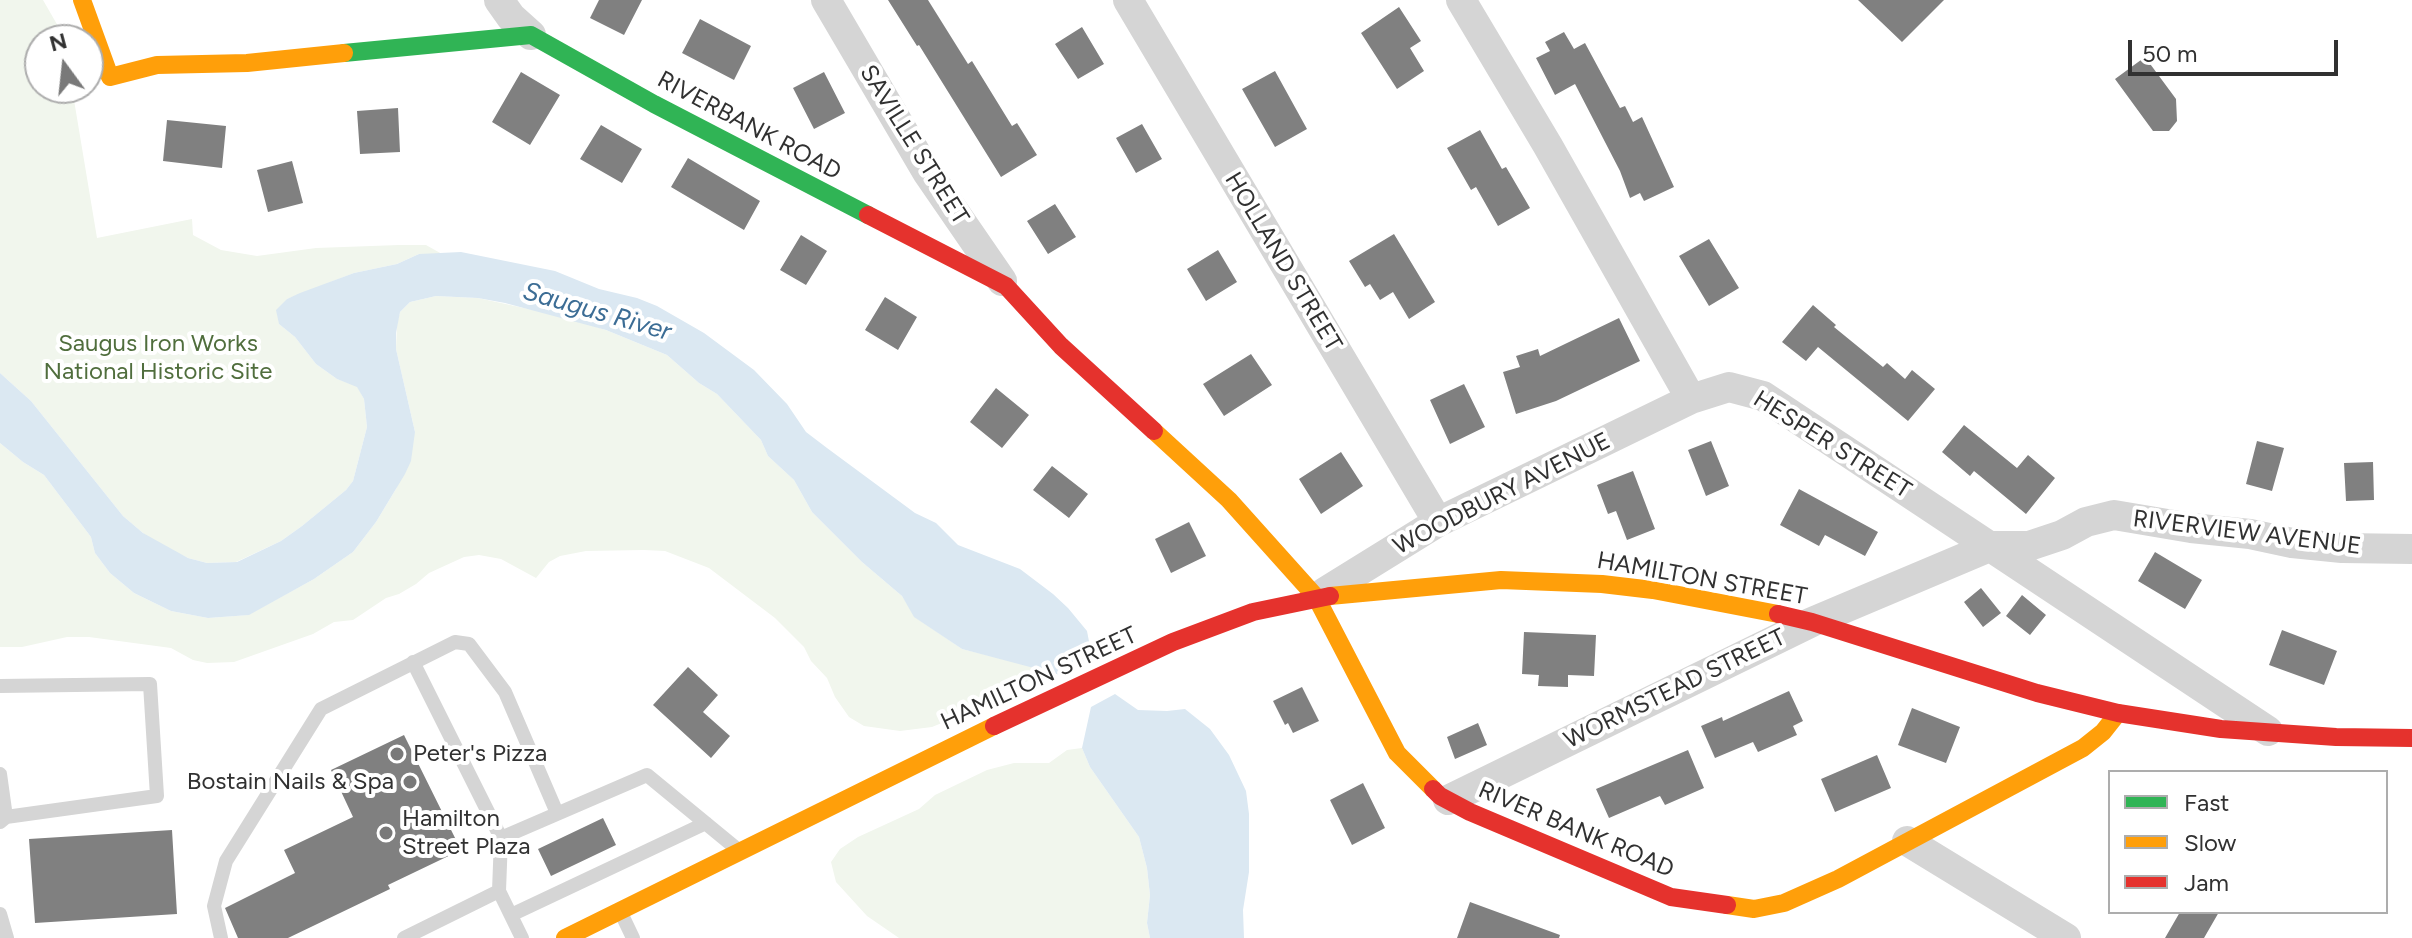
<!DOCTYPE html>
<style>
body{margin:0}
#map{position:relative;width:2412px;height:938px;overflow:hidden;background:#fff;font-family:Figtree,sans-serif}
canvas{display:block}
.legend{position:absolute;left:2108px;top:770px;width:280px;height:144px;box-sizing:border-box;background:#fff;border:2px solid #adadad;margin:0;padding:10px 14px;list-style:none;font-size:24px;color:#313131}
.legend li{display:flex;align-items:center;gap:16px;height:40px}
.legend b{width:40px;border:2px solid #adadad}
.north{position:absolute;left:24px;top:24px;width:80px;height:80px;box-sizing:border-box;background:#fff;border:2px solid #adadad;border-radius:50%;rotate:345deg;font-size:22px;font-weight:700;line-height:32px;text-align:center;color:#313131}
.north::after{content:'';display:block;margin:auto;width:28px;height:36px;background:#797979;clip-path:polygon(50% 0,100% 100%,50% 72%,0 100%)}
.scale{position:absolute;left:2128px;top:40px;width:210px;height:36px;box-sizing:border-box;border:4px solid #313131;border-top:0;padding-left:10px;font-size:24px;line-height:28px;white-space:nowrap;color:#313131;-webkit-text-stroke:6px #fff;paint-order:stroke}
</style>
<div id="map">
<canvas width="2412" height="938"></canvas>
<ul class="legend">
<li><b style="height:10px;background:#30b455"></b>Fast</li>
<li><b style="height:10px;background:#ff9f0a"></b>Slow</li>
<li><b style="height:10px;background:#e5322d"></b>Jam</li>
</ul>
<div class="north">N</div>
<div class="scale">50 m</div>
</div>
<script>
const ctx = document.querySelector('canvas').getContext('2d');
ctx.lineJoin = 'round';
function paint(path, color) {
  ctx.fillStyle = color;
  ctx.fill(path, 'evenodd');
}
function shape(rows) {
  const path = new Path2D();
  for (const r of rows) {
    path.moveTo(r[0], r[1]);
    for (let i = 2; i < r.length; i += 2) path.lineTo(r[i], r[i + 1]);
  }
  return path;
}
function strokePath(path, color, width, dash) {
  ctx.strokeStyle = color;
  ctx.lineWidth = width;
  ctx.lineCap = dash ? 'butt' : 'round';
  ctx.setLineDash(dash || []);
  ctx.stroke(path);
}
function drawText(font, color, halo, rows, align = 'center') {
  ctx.font = font + ' Figtree,sans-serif';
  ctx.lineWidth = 8;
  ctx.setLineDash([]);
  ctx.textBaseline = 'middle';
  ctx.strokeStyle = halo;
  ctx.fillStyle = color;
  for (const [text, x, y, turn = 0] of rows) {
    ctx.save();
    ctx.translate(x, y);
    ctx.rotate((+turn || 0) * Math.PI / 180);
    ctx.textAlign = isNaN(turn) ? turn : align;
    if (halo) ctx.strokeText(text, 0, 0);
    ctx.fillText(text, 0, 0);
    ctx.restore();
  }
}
paint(shape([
 [0,0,43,0,62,33,63,40,40,40,40,88,72,88,97,238,192,219,193,235,221,250,257,256,316,248,399,245,426,245,442,254,419,254,397,264,354,273,287,299,279,324,295,337,316,364,337,379,357,386,364,399,367,427,353,481,346,490,302,526,281,541,236,562,207,563,188,558,152,541,143,533,123,516,31,401,0,373],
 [436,296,478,298,561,316,606,330,667,355,699,383,717,394,761,440,768,456,794,480,812,512,862,562,902,596,915,617,962,649,1050,671,1019,685,1010,684,959,716,932,727,900,731,864,726,849,717,835,697,827,678,811,661,804,647,775,618,709,568,665,551,644,550,586,551,560,556,549,562,536,578,501,559,479,555,464,557,429,573,416,584,399,594,386,598,353,620,334,622,313,634,234,662,207,663,193,660,171,648,89,637,67,637,22,647,0,647,0,443,23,462,44,475,91,537,95,553,110,573,134,593,171,611,208,618,248,615,314,579,353,552,376,522,396,489,415,432,396,349,397,323,400,312,410,302],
 [1082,748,1090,767,1139,837,1147,868,1150,895,1147,923,1150,938,899,938,867,916,836,882,831,862,840,849,858,837,919,809,935,795,987,770,1014,763,1049,763,1067,750]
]), '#f1f6ed');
paint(shape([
 [461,252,555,271,599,289,637,298,657,306,704,333,754,370,787,404,806,432,827,448,915,513,936,523,958,545,1020,569,1053,594,1068,608,1087,631,1092,657,1064,676,962,649,914,617,902,596,862,562,812,512,794,480,768,456,761,440,717,394,699,383,667,355,606,330,505,303,478,298,436,296,410,302,400,312,396,333,396,349,415,432,411,461,405,474,376,522,353,552,314,579,249,615,208,618,171,611,134,593,110,573,95,553,91,537,44,475,23,462,0,443,0,373,31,401,123,516,143,533,188,558,207,563,237,562,281,541,302,526,346,490,353,481,367,427,364,399,357,387,337,379,316,364,295,337,279,324,276,310,287,299,300,293,354,273,397,264,419,254],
 [1115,694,1138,710,1167,711,1185,709,1210,729,1229,755,1246,791,1249,814,1249,872,1243,910,1244,938,1150,938,1147,923,1150,895,1147,868,1139,837,1090,767,1082,748,1091,707]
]), '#dbe8f2');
paint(shape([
 [599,0,642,0,624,35,590,18],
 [888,0,928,0,968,64,972,61,1012,126,1017,123,1037,155,1001,177,919,45,917,46],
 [1858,0,1944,0,1902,42],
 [1399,7,1421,41,1410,48,1424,71,1397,89,1361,33],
 [700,19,751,46,734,80,682,53],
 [1082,27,1104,64,1078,79,1055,44],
 [1564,32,1574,49,1585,43,1620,108,1625,106,1633,122,1642,117,1674,187,1644,201,1640,193,1630,198,1620,171,1575,84,1555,95,1536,58,1550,51,1545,42],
 [2145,57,2176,99,2177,121,2169,131,2153,131,2115,79],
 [1275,71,1307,129,1275,147,1242,89],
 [521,72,560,95,530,145,492,122],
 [824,72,845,113,814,129,793,88],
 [398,108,400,152,360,154,357,111],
 [167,120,226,126,222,168,163,161],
 [1142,124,1162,159,1136,173,1116,138],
 [601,125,642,149,622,183,580,159],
 [1480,130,1502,169,1506,167,1530,208,1498,226,1476,187,1471,190,1447,148],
 [688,158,760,201,744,230,671,187],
 [292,161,303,203,268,212,257,170],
 [1055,204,1076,237,1048,254,1027,221],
 [1394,234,1435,302,1409,319,1393,292,1380,300,1370,284,1365,287,1349,261],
 [801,235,827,251,806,285,780,270],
 [1709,239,1739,288,1709,306,1679,256],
 [1218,250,1237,282,1206,301,1187,269],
 [885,297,917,317,898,350,865,330],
 [1813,305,1836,325,1834,327,1883,367,1887,363,1905,379,1912,370,1935,389,1908,421,1818,347,1806,361,1782,342],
 [1619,318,1640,361,1556,401,1516,414,1503,372,1520,367,1516,356,1538,349,1540,356],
 [1251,354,1272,385,1224,416,1203,384],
 [1464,384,1485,427,1450,444,1430,400],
 [996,388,1029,415,1002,448,970,422],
 [1964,425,2017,468,2028,455,2055,478,2026,514,1974,471,1970,476,1942,452],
 [1711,441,1729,486,1706,496,1688,450],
 [2257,441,2284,448,2272,491,2246,484],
 [1341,452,1363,486,1321,514,1299,479],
 [2373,462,2374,500,2346,501,2344,463],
 [1052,466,1088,494,1069,518,1033,490],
 [1633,471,1655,529,1627,540,1616,511,1608,514,1597,485],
 [1799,489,1878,532,1865,556,1825,535,1819,546,1780,525],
 [1189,522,1206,556,1171,573,1155,539],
 [2155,552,2202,580,2185,609,2138,581],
 [1981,588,2001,613,1983,627,1964,602],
 [2022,595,2046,615,2030,635,2006,616],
 [2282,630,2337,651,2324,685,2269,665],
 [1524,632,1596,635,1594,676,1568,675,1568,687,1538,686,1539,675,1522,674],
 [688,667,718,695,703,712,730,736,711,758,653,705],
 [1302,687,1319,721,1293,733,1288,723,1285,725,1273,701],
 [1789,691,1803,721,1793,726,1797,735,1758,752,1753,742,1715,758,1701,726,1722,717,1723,721],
 [1912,708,1960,727,1946,763,1898,745],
 [1478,723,1487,745,1455,759,1447,737],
 [404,735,461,850,388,885,390,889,288,938,238,938,225,908,295,873,284,850,353,817,331,770],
 [1688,750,1704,788,1665,805,1660,796,1609,818,1596,789],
 [1877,755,1891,788,1835,812,1821,779],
 [1363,783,1385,828,1352,845,1330,800],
 [603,818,616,845,551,876,538,849],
 [172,830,177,914,35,923,29,839],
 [1470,902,1560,935,1559,938,1457,938],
 [2180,912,2219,912,2204,938,2165,938]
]), '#808080');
strokePath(shape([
 [413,662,501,838],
 [0,686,150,684,157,796,6,817,0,822],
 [0,774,6,817],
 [499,891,501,838,647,775,737,849],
 [0,914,7,938],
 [511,915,706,823],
 [622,915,633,938],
 [221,938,214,906,226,861,321,709,455,642,469,644,505,692,557,813],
 [404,938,499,891,522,938]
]), '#d5d5d5', 14);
strokePath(shape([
 [499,0,511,17,531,35],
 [826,0,927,172,1002,281],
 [1128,0,1438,522],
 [1461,0,1548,146,1691,399,1729,387,1763,396,2268,731],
 [1325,592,1438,522,1691,399],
 [1448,800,1812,622,1992,546,2029,546,2062,535,2086,522,2114,515,2191,528,2250,534,2292,543,2342,548,2412,549],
 [1907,841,2066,938]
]), '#d5d5d5', 30);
strokePath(shape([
 [344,53,531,35,654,104,868,215]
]), '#30b455', 18);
strokePath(shape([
 [82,0,110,77,157,65,247,63,344,53],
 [1154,431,1229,500,1316,597,1397,753,1433,789],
 [1330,596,1501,580,1602,584,1653,590,1778,614],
 [1727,905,1754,909,1784,903,1838,879,2083,748,2103,732,2118,713],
 [565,938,994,726]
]), '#ff9f0a', 18);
strokePath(shape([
 [868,215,1006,286,1061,346,1154,431],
 [1778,614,1812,622,2037,693,2118,713,2221,729,2336,737,2412,738],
 [994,726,1173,642,1253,612,1330,596],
 [1433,789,1440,796,1470,812,1671,897,1727,905]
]), '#e5322d', 18);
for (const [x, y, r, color] of [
 [397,754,8,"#797979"],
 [410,782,8,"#797979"],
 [386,833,8,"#797979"]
]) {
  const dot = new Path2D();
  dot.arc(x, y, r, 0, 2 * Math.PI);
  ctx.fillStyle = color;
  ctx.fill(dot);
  strokePath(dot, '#fff', 3);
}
drawText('24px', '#313131', '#fff', [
 ["RIVERBANK ROAD",749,126,28],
 ["SAVILLE STREET",914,145,58],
 ["HOLLAND STREET",1283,262,59],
 ["HESPER STREET",1832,445,32],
 ["WOODBURY AVENUE",1502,494,-27],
 ["RIVERVIEW AVENUE",2247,533,7],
 ["HAMILTON STREET",1702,579,10],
 ["HAMILTON STREET",1039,679,-25],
 ["WORMSTEAD STREET",1675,689,-26],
 ["RIVER BANK ROAD",1576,830,23]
]);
drawText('24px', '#506e3d', '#fff', [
 ["Saugus Iron Works",158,344],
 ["National Historic Site",158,372]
]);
drawText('24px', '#313131', '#fff', [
 ["Peter's Pizza",413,754],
 ["Bostain Nails & Spa",394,782,"right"],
 ["Hamilton",402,819],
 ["Street Plaza",402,847]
], 'left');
drawText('italic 26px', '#3c6d95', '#fff', [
 ["Saugus River",597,312,16]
]);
</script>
